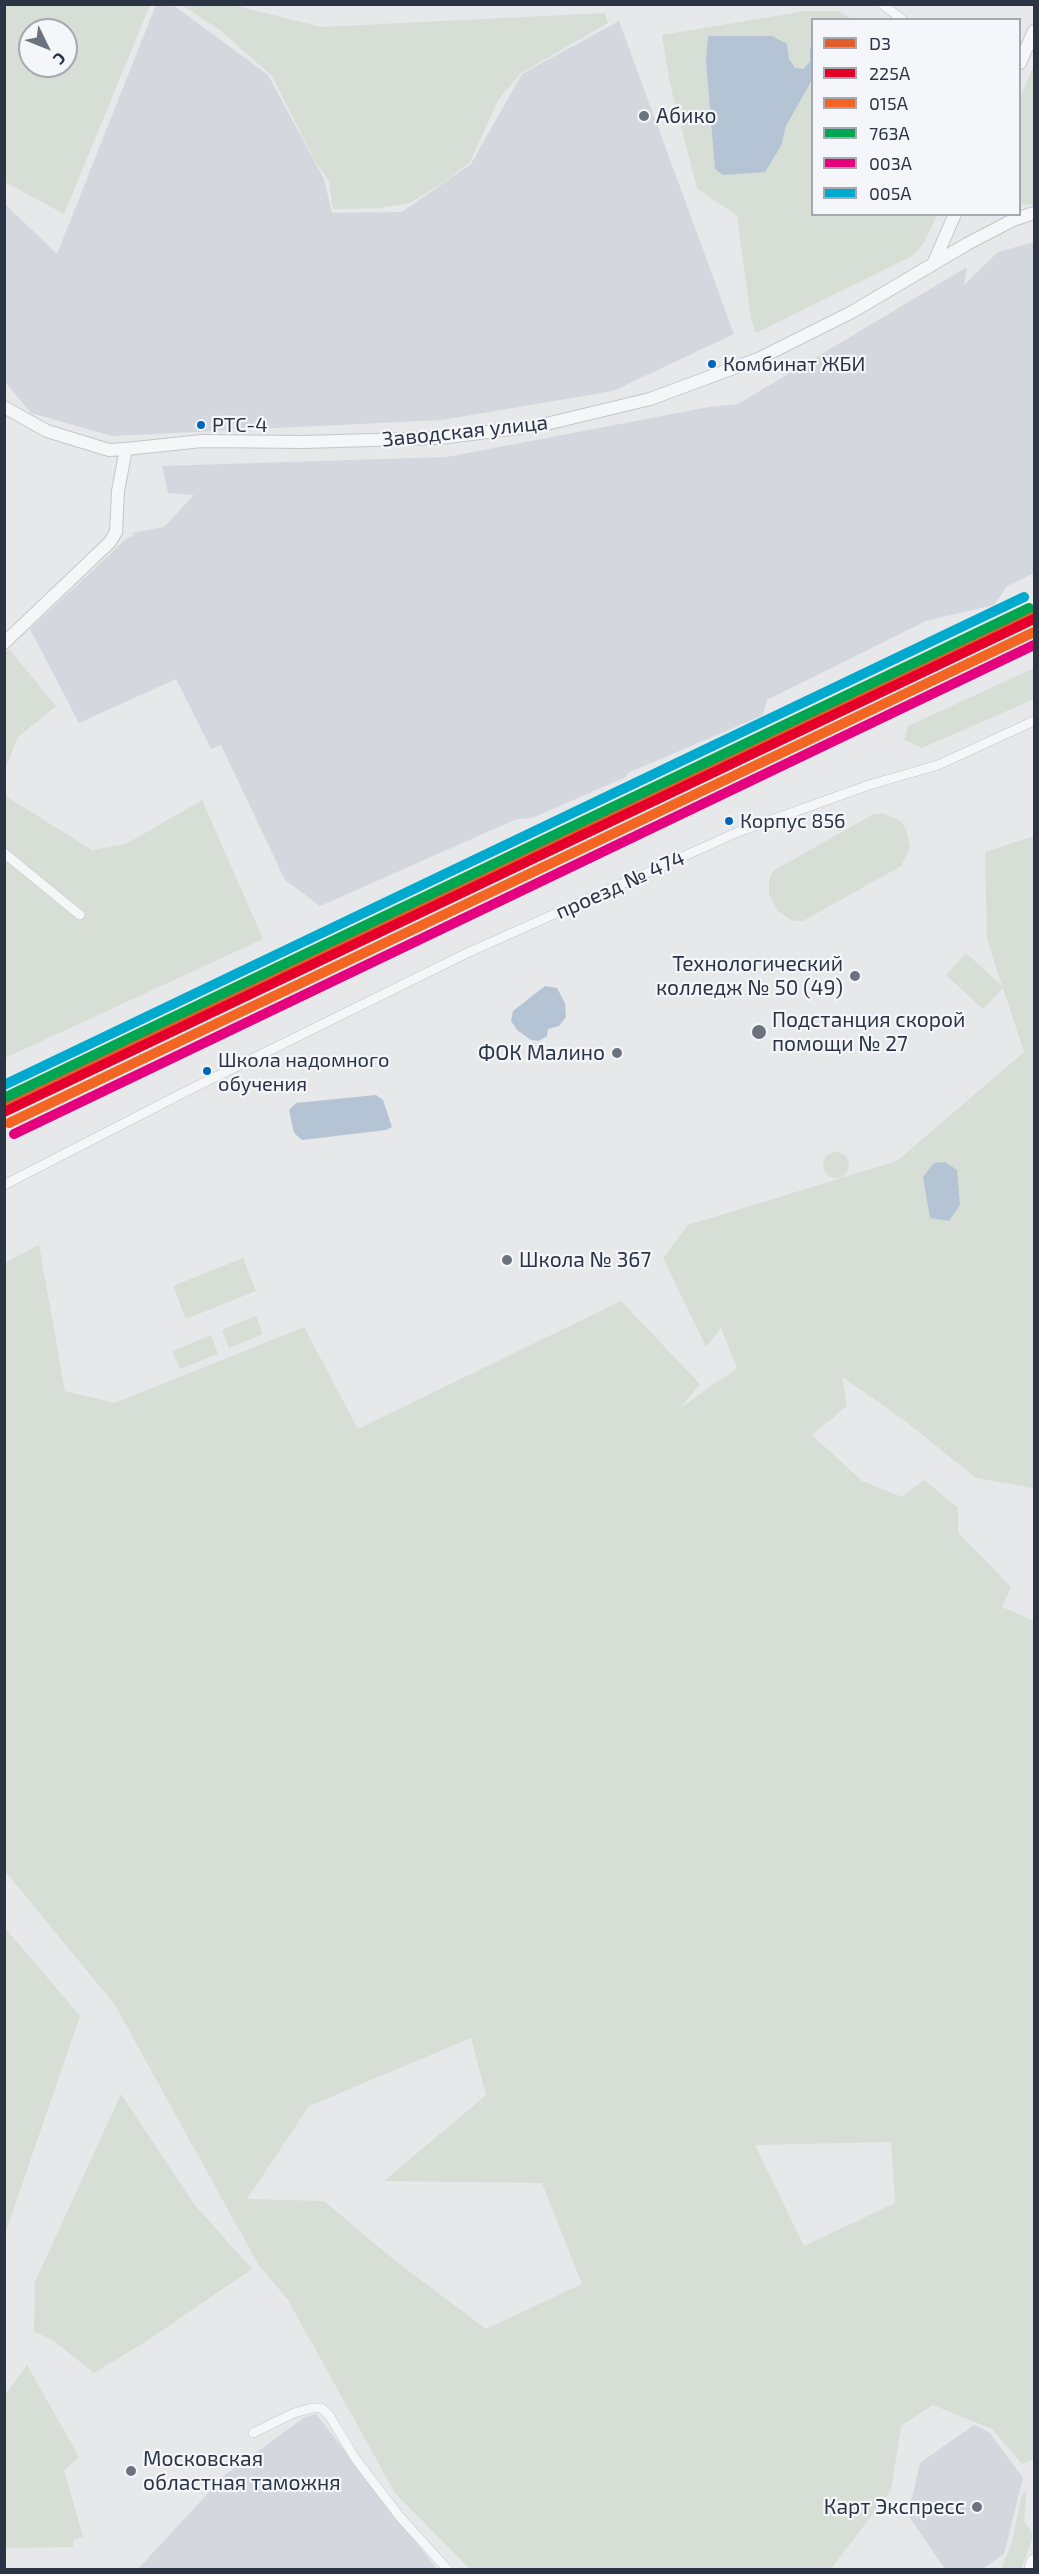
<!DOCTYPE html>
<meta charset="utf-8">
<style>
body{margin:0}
#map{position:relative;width:1039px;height:2574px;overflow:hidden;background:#e6e8ea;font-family:"Exo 2",sans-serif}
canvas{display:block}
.frame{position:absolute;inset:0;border:6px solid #2b3445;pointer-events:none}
.legend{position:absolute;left:811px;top:18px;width:210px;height:198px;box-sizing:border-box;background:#f4f6f9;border:2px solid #a4a8b1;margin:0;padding:8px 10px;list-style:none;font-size:18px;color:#2b3445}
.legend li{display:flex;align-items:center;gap:12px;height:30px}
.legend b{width:30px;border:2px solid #a4a8b1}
.north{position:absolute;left:18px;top:18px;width:60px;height:60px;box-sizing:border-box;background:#f4f6f9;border:2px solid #a4a8b1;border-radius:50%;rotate:133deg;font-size:16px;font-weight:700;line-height:24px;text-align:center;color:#2b3445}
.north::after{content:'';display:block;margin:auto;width:21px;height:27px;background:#6c737f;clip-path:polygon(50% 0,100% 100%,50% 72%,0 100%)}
</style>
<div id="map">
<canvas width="1039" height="2574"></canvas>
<div class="frame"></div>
<ul class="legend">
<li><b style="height:8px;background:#e15d29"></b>D3</li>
<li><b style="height:8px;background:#e4002b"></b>225А</li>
<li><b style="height:8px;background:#f26522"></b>015А</li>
<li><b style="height:8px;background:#00a651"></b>763А</li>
<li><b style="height:8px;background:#e5007d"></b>003А</li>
<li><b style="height:8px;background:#00a9ce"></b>005А</li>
</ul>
<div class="north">С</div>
</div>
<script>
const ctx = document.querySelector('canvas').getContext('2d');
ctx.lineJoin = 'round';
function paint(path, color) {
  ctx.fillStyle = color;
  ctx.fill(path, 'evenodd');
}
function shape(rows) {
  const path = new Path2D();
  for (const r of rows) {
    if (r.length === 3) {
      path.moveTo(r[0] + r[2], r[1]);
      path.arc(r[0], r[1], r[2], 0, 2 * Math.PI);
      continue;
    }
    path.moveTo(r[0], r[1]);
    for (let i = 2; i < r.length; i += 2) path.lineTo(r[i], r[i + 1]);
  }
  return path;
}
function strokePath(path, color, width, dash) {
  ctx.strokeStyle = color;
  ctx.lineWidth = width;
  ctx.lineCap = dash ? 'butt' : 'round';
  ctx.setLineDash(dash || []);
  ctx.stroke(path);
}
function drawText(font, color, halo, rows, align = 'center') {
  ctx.font = font + ' "Exo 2",sans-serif';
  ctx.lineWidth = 4.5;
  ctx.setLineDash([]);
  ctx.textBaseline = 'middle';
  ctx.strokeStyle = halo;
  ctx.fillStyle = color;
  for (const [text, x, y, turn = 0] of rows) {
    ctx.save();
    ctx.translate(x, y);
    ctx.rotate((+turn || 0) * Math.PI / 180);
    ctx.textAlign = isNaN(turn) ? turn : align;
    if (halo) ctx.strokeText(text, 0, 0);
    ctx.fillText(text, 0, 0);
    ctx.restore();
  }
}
paint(shape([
 [156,5,173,5,268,75,324,179,332,213,402,212,471,164,522,74,619,21,734,334,613,391,442,420,112,436,31,413,5,382,5,204,57,254],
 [1034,242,1034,573,1007,586,994,605,926,621,767,700,763,715,628,773,626,777,532,818,517,819,320,906,285,880,221,745,211,749,176,679,79,723,30,629,126,539,133,536,132,533,164,527,194,495,168,493,162,466,447,457,709,407,738,404,967,267,964,285,998,252],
 [316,2414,437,2569,137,2570,225,2475,305,2417],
 [974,2425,989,2432,1023,2478,1004,2554,982,2569,945,2569,908,2515,920,2463]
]), '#d4d7dd');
paint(shape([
 [4,5,150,5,64,214,5,182],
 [30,30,66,30,66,66,30,66],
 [182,5,233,5,321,27,605,13,608,23,521,73,498,100,470,162,447,180,410,203,379,208,333,209,329,181,315,161,272,76,220,30],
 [805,11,838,11,852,19,812,20,812,214,937,215,923,244,912,256,756,333,751,319,737,216,697,188,670,84,662,35],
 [1034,65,1034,204,1020,205,1020,98],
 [9,649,56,706,18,737,5,769,4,653],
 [1034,668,1034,699,922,748,904,740,908,726],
 [4,795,92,850,126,844,202,800,263,939,5,1058],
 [883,813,900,821,906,829,910,848,901,866,803,921,793,921,778,911,769,895,769,879,773,871,872,815],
 [1034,836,1034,1488,976,1478,904,1420,842,1377,847,1406,812,1435,862,1481,902,1497,924,1480,958,1508,958,1532,1011,1587,1002,1607,1034,1621,1034,2459,1022,2464,992,2429,933,2405,901,2426,891,2490,831,2569,470,2569,395,2493,288,2300,258,2264,115,2005,5,1871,5,1263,39,1245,65,1391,115,1403,304,1327,358,1429,621,1301,700,1384,679,1409,737,1368,721,1328,706,1347,663,1258,688,1225,897,1161,1024,1052,1003,988,983,1009,946,975,966,953,1002,986,987,939,985,852],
 [471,2038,486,2095,384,2181,542,2183,582,2284,486,2329,393,2259,324,2201,247,2199,309,2106],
 [891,2142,895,2203,804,2246,755,2145],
 [836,1165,13],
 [243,1258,256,1291,186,1319,173,1286],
 [256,1316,263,1334,229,1348,222,1330],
 [211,1335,218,1354,180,1369,172,1351],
 [5,1928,80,2016,5,2234],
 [121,2094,194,2204,252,2269,148,2340,94,2373,55,2342,34,2331,35,2282],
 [27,2365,79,2457,64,2470,83,2537,73,2540,73,2547,5,2548,5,2395],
 [1027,2490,1024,2521,1032,2533,1032,2540,1021,2569,1004,2569,1002,2567,1012,2542,1022,2494]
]), '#d6ded6');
paint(shape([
 [708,36,772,36,787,44,789,59,795,68,803,69,810,62,810,47,812,49,812,80,786,126,781,146,765,172,723,175,715,169,706,61],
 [545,986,557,988,565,1003,566,1017,559,1026,548,1029,547,1036,539,1041,531,1040,517,1030,511,1021,513,1011],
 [376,1095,383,1100,392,1127,386,1130,302,1140,294,1133,289,1110,296,1103],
 [945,1162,957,1170,960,1205,949,1221,930,1218,923,1177,934,1163]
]), '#b4c4d5');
const minor = shape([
 [882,4,903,20],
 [4,853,80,915],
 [4,1185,183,1093,465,954,738,832,869,785,938,765,1034,721],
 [253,2433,294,2413,312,2408,321,2408,329,2415,355,2458,400,2517,448,2570]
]);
const tertiary = shape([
 [1020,63,1034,31],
 [934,262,955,214],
 [4,407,47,431,109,450,126,449],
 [4,643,110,542,116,532,118,491,126,449,202,441,304,442,440,438,542,425,650,399,758,359,852,312,967,244,1013,220,1034,213]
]);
const primary = shape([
 [1032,2570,1034,2562]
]);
strokePath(minor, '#c4c6c8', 10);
strokePath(tertiary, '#c4c6c8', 14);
strokePath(primary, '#c2c5c8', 16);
strokePath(minor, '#f5f6f7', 9);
strokePath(tertiary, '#f5f6f7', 12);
strokePath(primary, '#f8f8f8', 15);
strokePath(shape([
 [4,1101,1034,610]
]), '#e15d29', 10);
strokePath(shape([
 [4,1112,1034,619]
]), '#e4002b', 10);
strokePath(shape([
 [9,1123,1034,632]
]), '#f26522', 10);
strokePath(shape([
 [4,1098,1029,608]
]), '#00a651', 10);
strokePath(shape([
 [14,1134,1034,645]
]), '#e5007d', 10);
strokePath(shape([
 [4,1085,1024,597]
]), '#00a9ce', 10);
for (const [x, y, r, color] of [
 [644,116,6,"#6c737f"],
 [712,364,5,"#0065bd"],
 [201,425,5,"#0065bd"],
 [729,821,5,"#0065bd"],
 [855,976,6,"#6c737f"],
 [759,1032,8,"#6c737f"],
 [617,1053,6,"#6c737f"],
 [207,1071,5,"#0065bd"],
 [507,1260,6,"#6c737f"],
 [131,2471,6,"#6c737f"],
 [977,2507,6,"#6c737f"]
]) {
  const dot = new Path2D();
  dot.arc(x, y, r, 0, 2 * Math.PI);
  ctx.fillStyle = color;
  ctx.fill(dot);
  strokePath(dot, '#f4f6f9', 2);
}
drawText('20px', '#2b3445', '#f4f6f9', [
 ["Комбинат ЖБИ",723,364],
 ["РТС-4",212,425],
 ["Корпус 856",740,821],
 ["Школа надомного",218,1060],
 ["обучения",218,1084]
], 'left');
drawText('21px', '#2b3445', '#f4f6f9', [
 ["Абико",656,116],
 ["Технологический",843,964,"right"],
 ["колледж № 50 (49)",843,988,"right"],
 ["Подстанция скорой",772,1020],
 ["помощи № 27",772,1044],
 ["ФОК Малино",605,1053,"right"],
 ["Школа № 367",519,1260],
 ["Московская",143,2459],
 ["областная таможня",143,2483],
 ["Карт Экспресс",965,2507,"right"]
], 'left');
drawText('21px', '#2b3445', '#f4f6f9', [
 ["Заводская улица",465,431,-6],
 ["проезд № 474",620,885,-24]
]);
</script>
